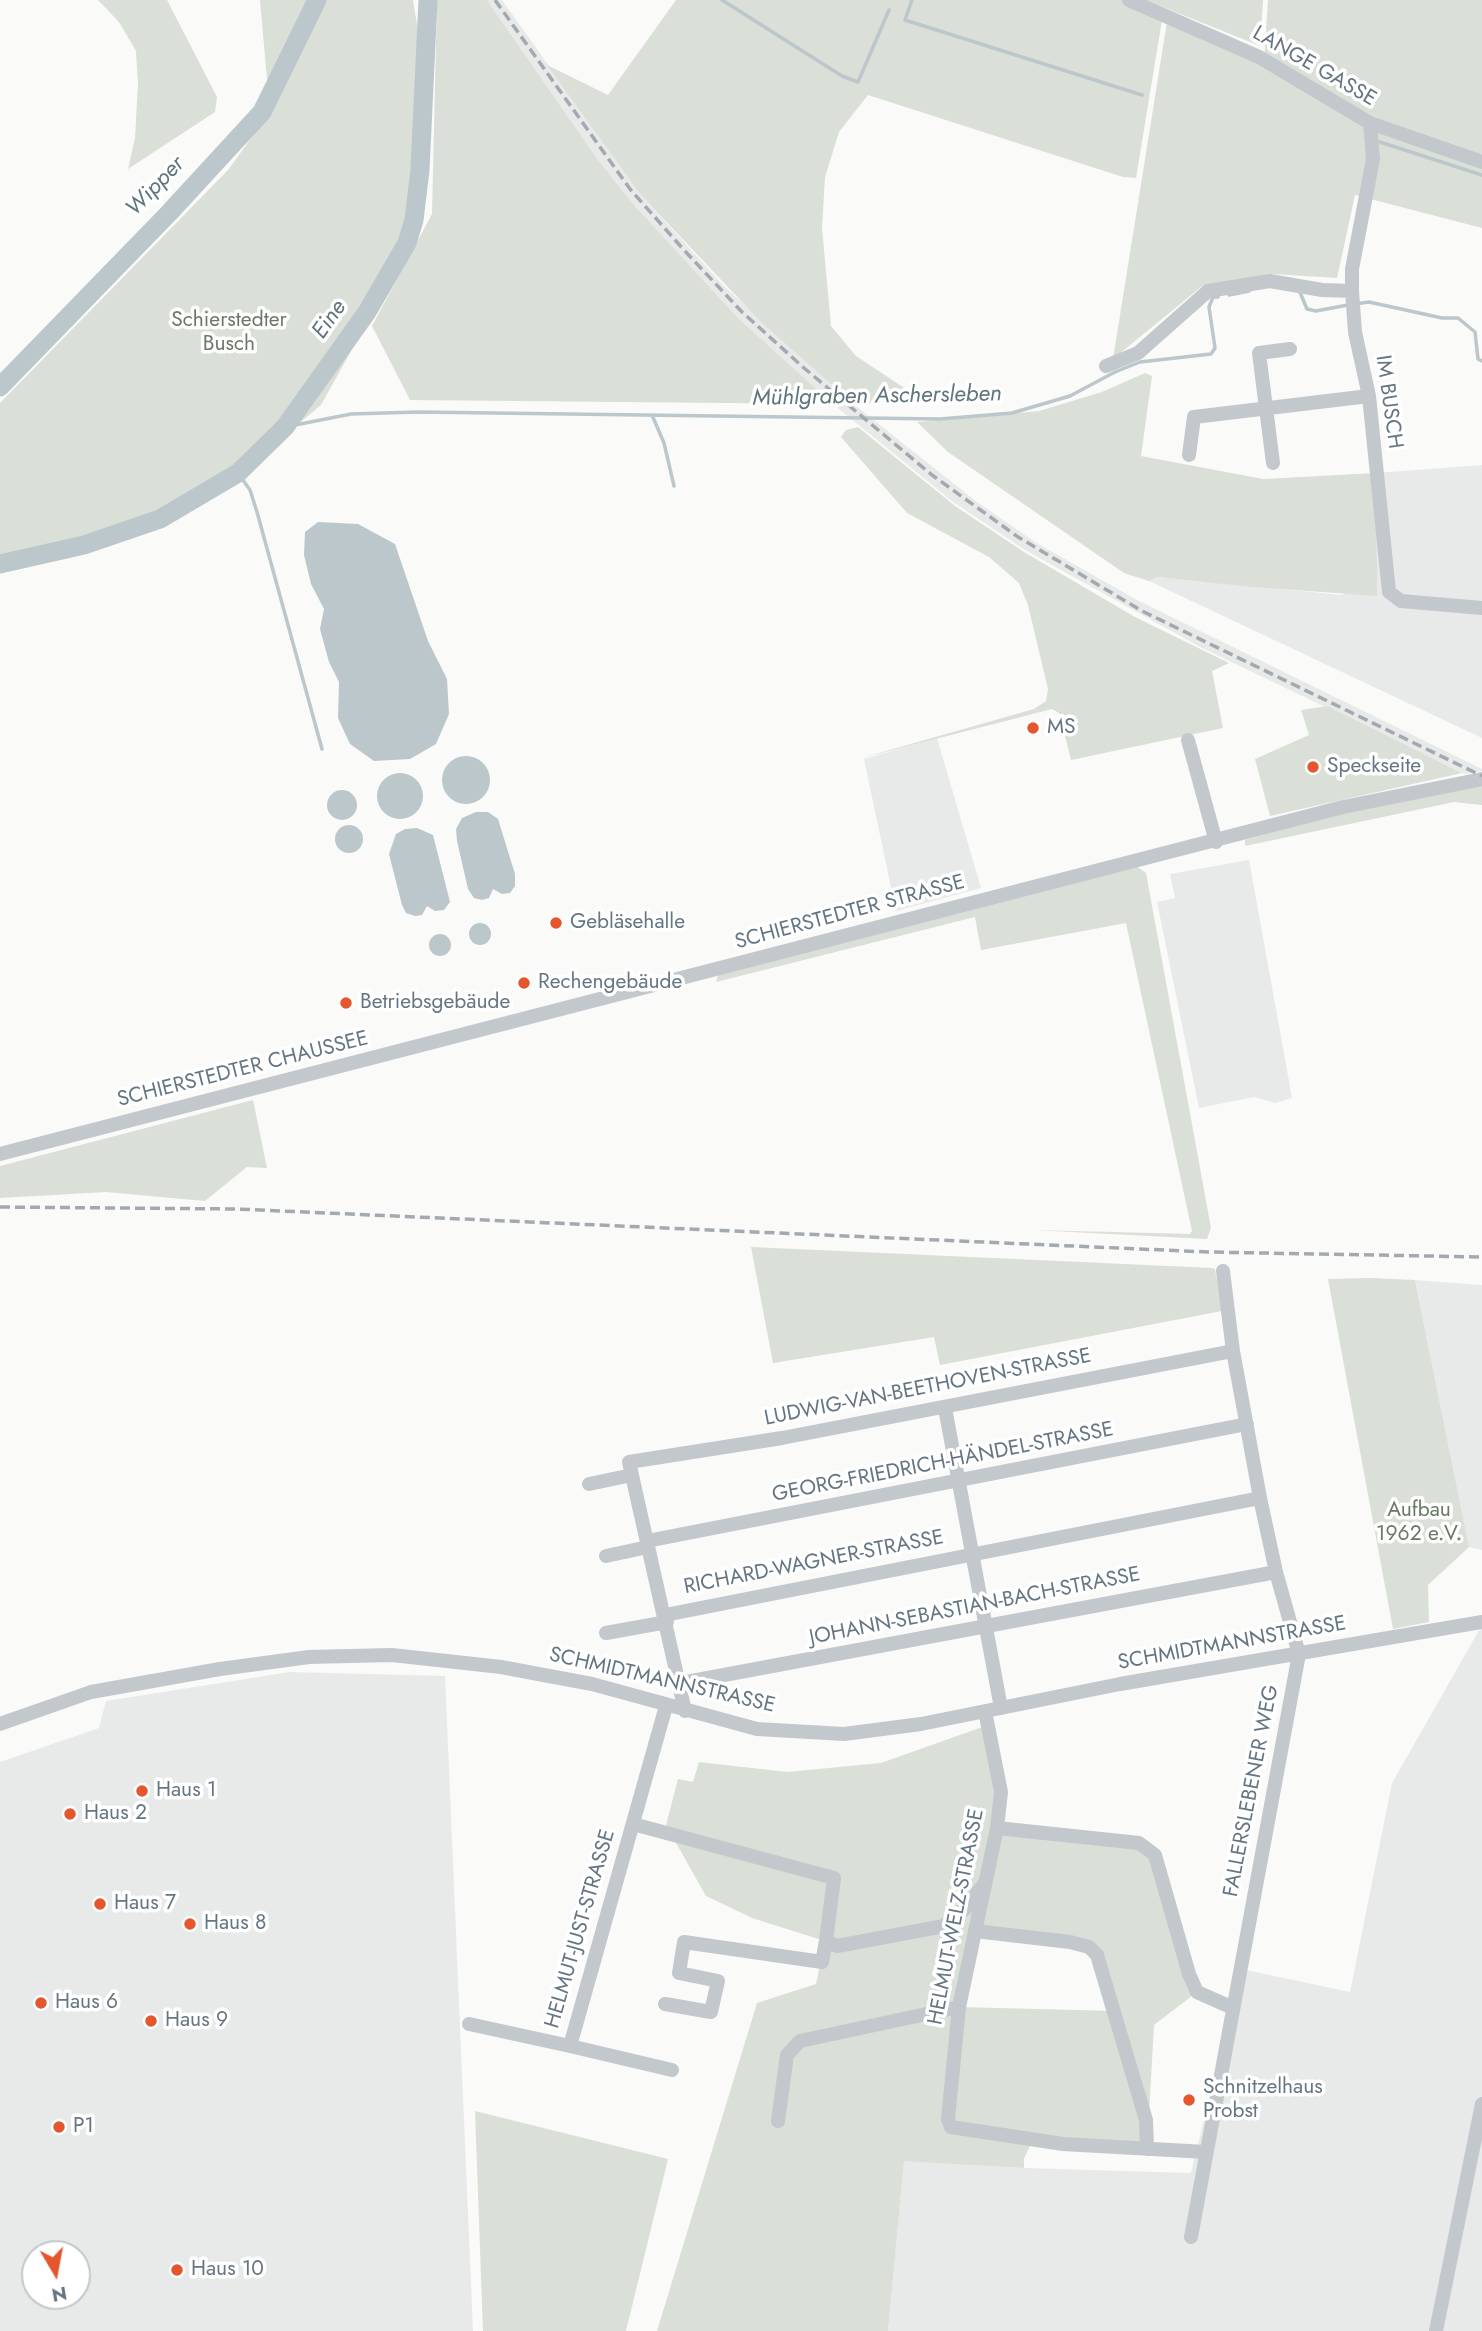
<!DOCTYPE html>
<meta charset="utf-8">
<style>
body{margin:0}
#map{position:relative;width:1482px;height:2331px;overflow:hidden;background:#fafaf8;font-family:Jost,sans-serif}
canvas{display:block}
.north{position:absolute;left:21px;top:2240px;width:70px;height:70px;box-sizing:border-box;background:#fff;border:2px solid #c1c8cd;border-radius:50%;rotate:170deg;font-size:19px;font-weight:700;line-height:28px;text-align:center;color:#657683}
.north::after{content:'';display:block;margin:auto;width:24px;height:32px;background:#e4572e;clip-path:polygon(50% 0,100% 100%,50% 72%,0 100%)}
</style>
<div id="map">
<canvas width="1482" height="2331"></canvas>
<div class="north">N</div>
</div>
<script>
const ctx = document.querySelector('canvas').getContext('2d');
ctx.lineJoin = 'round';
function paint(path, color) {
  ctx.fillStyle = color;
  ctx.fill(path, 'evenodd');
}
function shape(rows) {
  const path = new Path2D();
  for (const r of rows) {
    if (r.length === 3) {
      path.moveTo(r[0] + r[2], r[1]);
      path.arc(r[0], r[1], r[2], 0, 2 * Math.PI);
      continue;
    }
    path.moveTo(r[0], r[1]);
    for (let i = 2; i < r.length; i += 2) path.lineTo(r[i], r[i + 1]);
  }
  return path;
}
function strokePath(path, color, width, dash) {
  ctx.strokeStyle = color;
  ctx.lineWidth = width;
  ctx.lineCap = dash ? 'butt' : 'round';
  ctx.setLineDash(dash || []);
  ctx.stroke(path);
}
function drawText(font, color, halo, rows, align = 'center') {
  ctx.font = font + ' Jost,sans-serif';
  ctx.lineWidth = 7;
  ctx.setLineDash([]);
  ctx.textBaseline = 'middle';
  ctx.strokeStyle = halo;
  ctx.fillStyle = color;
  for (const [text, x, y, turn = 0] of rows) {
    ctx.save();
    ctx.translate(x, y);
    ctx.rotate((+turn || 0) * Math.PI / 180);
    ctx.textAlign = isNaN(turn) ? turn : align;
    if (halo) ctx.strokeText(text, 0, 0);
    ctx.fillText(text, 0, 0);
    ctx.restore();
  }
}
paint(shape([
 [487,0,502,0,641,195,724,286,856,406,977,502,1035,542,1137,600,1482,769,1482,771,1465,774,1200,647,1025,550,953,502,833,404,738,318,635,206,598,160],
 [1482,465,1482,738,1149,581,1157,577,1343,595,1376,473],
 [937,738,981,888,896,911,864,759],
 [1249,860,1292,1098,1275,1103,1254,1097,1199,1108,1157,902,1175,898,1170,874],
 [1415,1280,1482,1285,1482,1550,1469,1547],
 [1482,1625,1482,2331,888,2331,904,2160,1024,2168,1191,2173,1241,1969,1350,1992,1392,1783],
 [290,1672,445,1676,473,2331,0,2331,0,1762,99,1728,106,1701],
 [35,2254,77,2254,77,2296,35,2296]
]), '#e8e9e9');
paint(shape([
 [98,0,167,0,217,97,215,112,128,169,135,138,138,84,136,51,119,22],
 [260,0,413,0,424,68,426,142,414,222,400,263,321,405,248,466,184,509,119,536,0,559,0,403,228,170,270,112],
 [437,0,487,0,598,160,635,206,738,318,833,404,410,400,372,326,432,214],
 [676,0,1128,0,1163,14,1136,178,1123,177,868,95,839,132,825,177,822,228,831,326,856,356,915,395,856,406,760,321,641,195,547,65,608,95],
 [1145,0,1263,0,1260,46,1168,9],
 [1268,0,1482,0,1482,228,1355,195,1337,278,1273,274,1201,287,1113,359,1167,22,1264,63],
 [1145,373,1152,376,1141,456,1263,479,1376,473,1377,596,1253,587,1157,577,1149,581,1124,573,948,452,917,422,1039,411,1102,392],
 [858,427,955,506,1024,552,1135,617,1229,663,1212,671,1223,728,1071,760,1059,713,1052,709,858,759,1034,709,1046,701,1048,689,1028,605,1019,583,989,557,907,513,841,437,846,430],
 [1327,706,1462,773,1270,816,1255,759,1309,735,1301,710],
 [1482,785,1482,805,1454,802,1245,846,1245,840,1339,813],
 [1136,866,1146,873,1211,1228,1207,1239,1034,1230,1190,1234,1192,1231,1126,923,981,950,975,917,716,982,718,975],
 [253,1100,267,1168,247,1167,205,1201,106,1192,0,1198,0,1166],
 [751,1247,1212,1268,1215,1269,1222,1311,940,1365,934,1337,773,1363],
 [1373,1278,1415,1280,1469,1547,1428,1585,1429,1622,1393,1629,1328,1279],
 [988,1725,997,1828,1139,1843,1155,1855,1197,1992,1154,2025,1147,2149,1034,2138,1024,2158,1024,2168,904,2161,888,2331,657,2331,757,2003,816,1984,825,1941,752,1918,706,1896,666,1825,678,1779,693,1782,699,1762,787,1772,881,1763],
 [976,1931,1089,1947,1115,2011,959,2007],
 [475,2111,668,2159,626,2331,483,2331]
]), '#dadfd7');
paint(shape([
 [318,522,358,524,395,544,428,641,447,679,449,714,436,744,410,759,374,761,350,744,338,718,339,682,329,662,320,629,324,609,311,584,304,555,305,532],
 [466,780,24],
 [400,796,23],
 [342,805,15],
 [476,812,488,812,498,819,515,874,515,886,510,893,502,894,493,889,489,898,482,900,474,898,468,889,457,841,456,829,462,818],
 [349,839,14],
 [417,828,433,835,450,902,444,910,435,911,427,906,422,915,415,916,406,913,402,905,389,854,396,834,405,829],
 [480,934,11],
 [440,945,11]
]), '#bbc7cb');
strokePath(shape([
 [722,0,842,76,858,82,889,10],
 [912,0,905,20,1142,95],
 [1380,142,1482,175],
 [1299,290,1307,309,1316,311,1348,305],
 [1229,295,1249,291],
 [1355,304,1369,302,1442,318,1458,318,1475,332,1478,359,1482,361],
 [652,415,664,443,674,486],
 [285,427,351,414,418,412,940,419,1012,413,1070,396,1115,372,1140,362,1211,354,1215,348,1209,307,1213,297,1218,297],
 [238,473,250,490,257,512,322,749]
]), '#bbc7cb', 3.5);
strokePath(shape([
 [0,387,169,213,262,112,317,0],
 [0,564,84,545,160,519,238,473,285,427,367,312,407,243,414,220,420,170,428,0]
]), '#bbc7cb', 19);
strokePath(shape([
 [1129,0,1259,57,1370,123,1482,162],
 [1370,123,1373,159,1352,269,1352,291,1355,332,1369,396,1389,592,1401,601,1482,608],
 [1106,366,1138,353,1208,291,1270,281,1322,290,1352,291],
 [1189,455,1194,417,1369,396],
 [1273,463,1259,353,1290,349],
 [1188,740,1216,842],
 [0,1154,1343,807,1482,779],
 [945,1408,1001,1708],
 [589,1484,632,1475],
 [647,1541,1247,1424],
 [606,1556,648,1547],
 [665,1615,1260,1498],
 [606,1633,667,1622],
 [681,1683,1276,1572],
 [666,1706,570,2046,672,2070],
 [685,1711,629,1462,782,1438,1233,1351],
 [985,1711,1001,1792,997,1828,959,2007,948,2119,951,2127,1063,2144,1206,2152],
 [0,1724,91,1692,220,1669,309,1657,392,1655,501,1667,592,1684,757,1729,844,1734,921,1724,1120,1684,1482,1622],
 [633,1824,834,1878,826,1941,837,1946,944,1926,965,1909,984,1884],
 [997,1828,1139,1843,1155,1855,1189,1974,1197,1992,1233,2008],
 [975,1931,1070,1942,1089,1947,1097,1955,1146,2120,1147,2149],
 [665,2004,711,2012,718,1981,679,1973,684,1942,822,1962,826,1941],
 [469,2024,570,2046],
 [778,2121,787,2055,800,2041,959,2007],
 [1191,2237,1299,1654,1276,1572,1260,1498,1233,1351,1223,1271],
 [1436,2331,1482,2104]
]), '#c3c8cc', 14);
strokePath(shape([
 [495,0,630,189,683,249,741,311,804,368,932,475,1018,537,1142,611,1482,776],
 [0,1207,236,1209,1208,1252,1482,1257]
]), '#a2aab0', 3.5, [10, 5]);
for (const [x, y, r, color] of [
 [1033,728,7,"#e4572e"],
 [1313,767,7,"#e4572e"],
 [556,923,7,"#e4572e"],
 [524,983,7,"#e4572e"],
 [346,1003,7,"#e4572e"],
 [142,1791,7,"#e4572e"],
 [70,1814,7,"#e4572e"],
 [100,1904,7,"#e4572e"],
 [190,1924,7,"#e4572e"],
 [41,2003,7,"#e4572e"],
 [151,2021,7,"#e4572e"],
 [1189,2100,7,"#e4572e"],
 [59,2127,7,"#e4572e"],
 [177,2270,7,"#e4572e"]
]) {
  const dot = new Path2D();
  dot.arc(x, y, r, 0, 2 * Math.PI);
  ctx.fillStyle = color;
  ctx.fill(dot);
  strokePath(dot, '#fff', 2.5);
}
drawText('21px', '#657683', '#fff', [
 ["LANGE GASSE",1314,67,30],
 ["IM BUSCH",1388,402,82],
 ["SCHIERSTEDTER STRASSE",850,913,-15],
 ["SCHIERSTEDTER CHAUSSEE",243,1070,-14],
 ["LUDWIG-VAN-BEETHOVEN-STRASSE",928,1388,-11],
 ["GEORG-FRIEDRICH-HÄNDEL-STRASSE",943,1463,-11],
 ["RICHARD-WAGNER-STRASSE",814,1563,-11],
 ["JOHANN-SEBASTIAN-BACH-STRASSE",975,1607,-11],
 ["SCHMIDTMANNSTRASSE",1232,1644,-10],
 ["SCHMIDTMANNSTRASSE",662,1681,13],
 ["FALLERSLEBENER WEG",1252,1791,-79],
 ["HELMUT-WELZ-STRASSE",957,1917,-79],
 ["HELMUT-JUST-STRASSE",581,1929,-74]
]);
drawText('21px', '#687a64', '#fff', [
 ["Schierstedter",229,321],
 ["Busch",229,345],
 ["Aufbau",1419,1511],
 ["1962 e.V.",1419,1535]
]);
drawText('21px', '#657683', '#fff', [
 ["MS",1047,728],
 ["Speckseite",1327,767],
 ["Gebläsehalle",570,923],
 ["Rechengebäude",538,983],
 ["Betriebsgebäude",360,1003],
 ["Haus 1",156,1791],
 ["Haus 2",84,1814],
 ["Haus 7",114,1904],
 ["Haus 8",204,1924],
 ["Haus 6",55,2003],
 ["Haus 9",165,2021],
 ["Schnitzelhaus",1203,2088],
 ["Probst",1203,2112],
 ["P1",73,2127],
 ["Haus 10",191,2270]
], 'left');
drawText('italic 23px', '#60757c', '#fff', [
 ["Wipper",156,187,-46],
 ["Eine",330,320,-55],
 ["Mühlgraben Aschersleben",877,397,-1]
]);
</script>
